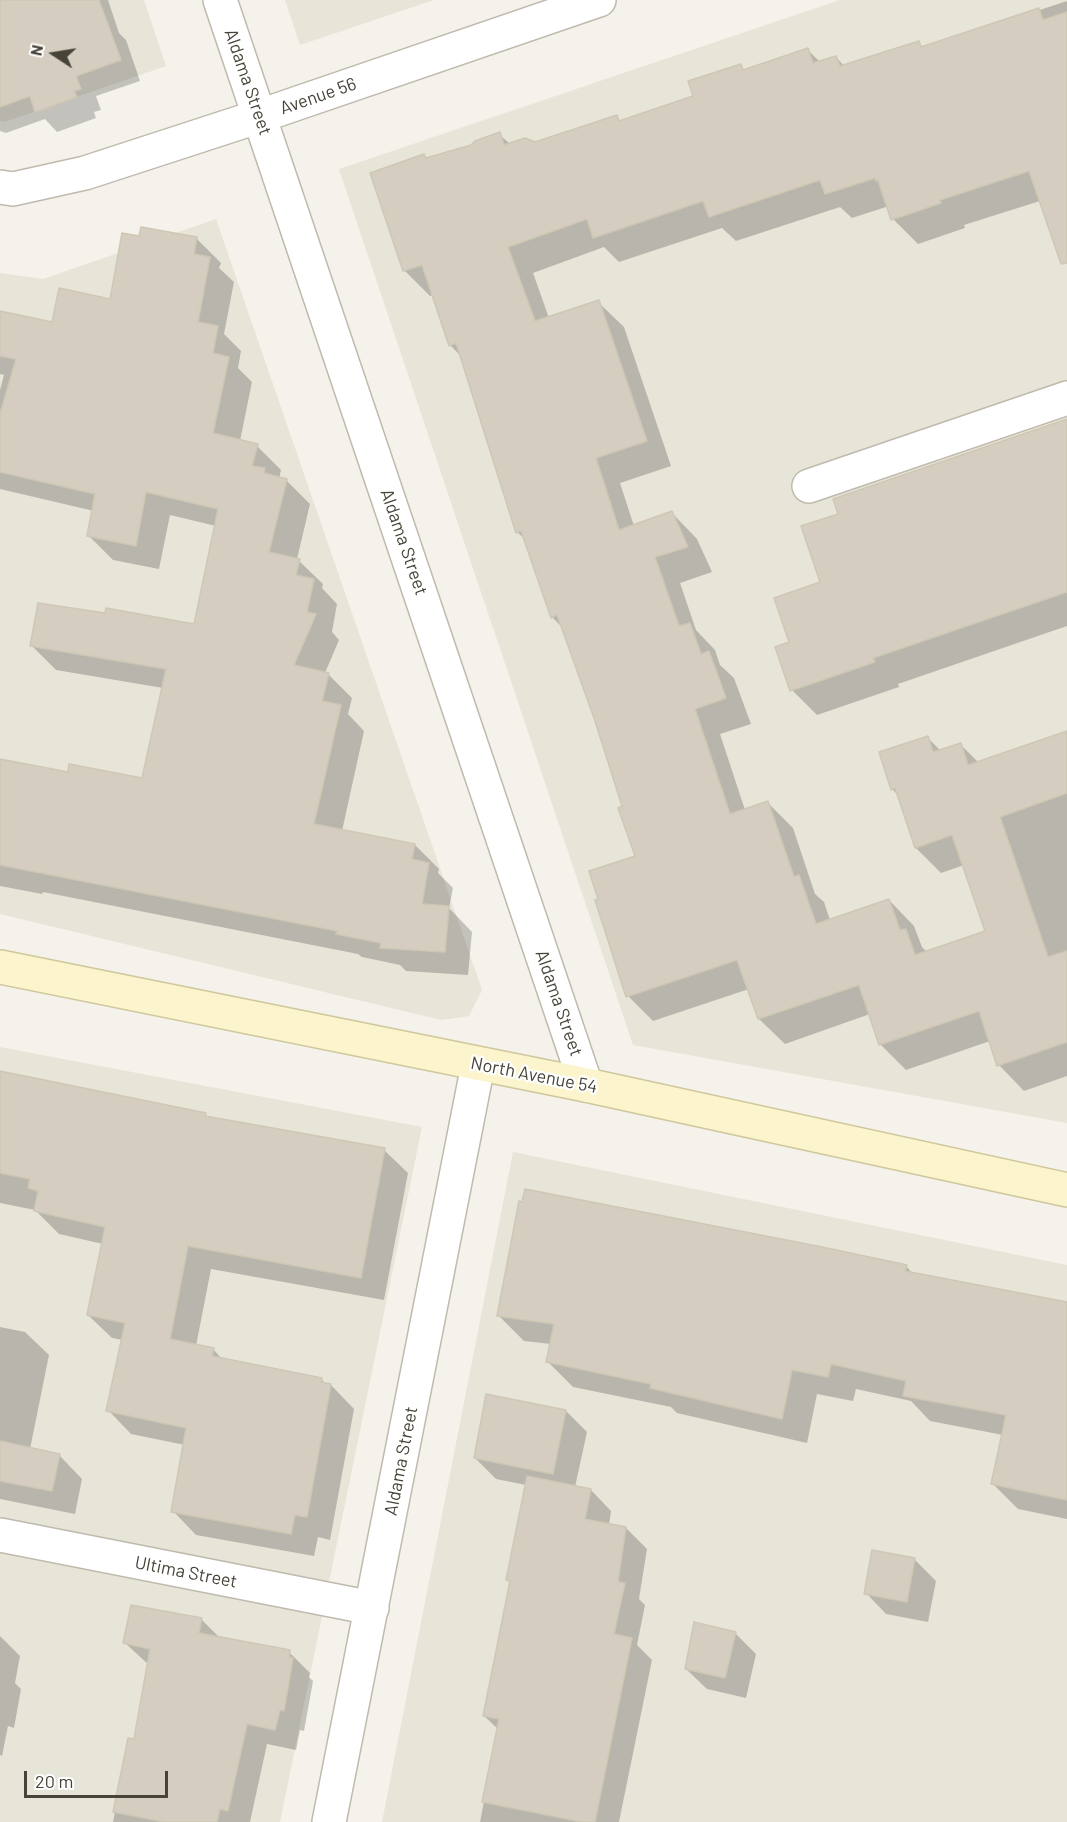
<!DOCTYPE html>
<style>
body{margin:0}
#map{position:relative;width:1067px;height:1822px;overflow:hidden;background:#f4f2ea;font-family:Barlow,sans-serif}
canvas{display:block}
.north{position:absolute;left:24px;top:24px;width:60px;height:60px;-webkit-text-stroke:4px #fff;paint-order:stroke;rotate:282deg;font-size:16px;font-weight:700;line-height:24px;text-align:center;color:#474338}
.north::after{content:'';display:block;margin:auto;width:21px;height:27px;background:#474338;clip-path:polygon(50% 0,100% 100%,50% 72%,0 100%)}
.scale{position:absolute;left:24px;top:1771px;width:144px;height:27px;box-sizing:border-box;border:3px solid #474338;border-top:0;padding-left:8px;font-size:18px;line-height:21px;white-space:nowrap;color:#474338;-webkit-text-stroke:4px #fff;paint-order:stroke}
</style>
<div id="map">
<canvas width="1067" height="1822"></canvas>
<div class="north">N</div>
<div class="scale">20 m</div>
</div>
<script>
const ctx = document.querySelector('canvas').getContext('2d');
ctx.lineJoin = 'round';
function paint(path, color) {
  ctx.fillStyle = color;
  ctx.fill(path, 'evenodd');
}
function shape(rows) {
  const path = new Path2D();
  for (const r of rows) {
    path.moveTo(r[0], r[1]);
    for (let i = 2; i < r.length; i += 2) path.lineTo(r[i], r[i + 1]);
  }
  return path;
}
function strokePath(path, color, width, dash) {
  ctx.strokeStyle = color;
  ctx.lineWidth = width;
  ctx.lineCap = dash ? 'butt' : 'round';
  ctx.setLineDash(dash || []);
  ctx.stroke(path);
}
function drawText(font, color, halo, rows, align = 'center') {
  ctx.font = font + ' Barlow,sans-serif';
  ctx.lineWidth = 4.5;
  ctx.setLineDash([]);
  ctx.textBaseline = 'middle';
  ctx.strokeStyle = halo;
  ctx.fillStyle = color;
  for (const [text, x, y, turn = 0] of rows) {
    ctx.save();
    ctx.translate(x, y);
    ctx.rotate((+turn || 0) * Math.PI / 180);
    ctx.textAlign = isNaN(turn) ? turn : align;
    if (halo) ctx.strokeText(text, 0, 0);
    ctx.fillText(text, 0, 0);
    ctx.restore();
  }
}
paint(shape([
 [0,0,144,0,166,66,5,122,0,121],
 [285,0,434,0,300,45],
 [840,0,1067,0,1067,1123,633,1045,339,169],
 [216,219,482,990,469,1016,441,1020,0,914,0,273,43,279],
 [0,1047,422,1127,280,1822,0,1822],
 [513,1152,1067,1265,1067,1822,382,1822]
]), '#e7e4d8');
paint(shape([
 [0,0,108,0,119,33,126,40,140,81,96,96,101,110,94,112,96,118,57,132,45,119,6,133,0,131],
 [1067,1,1067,240,1040,201,964,225,965,228,918,244,893,219,889,206,852,218,840,207,736,241,722,228,619,262,604,247,533,273,549,318,598,302,624,327,671,466,620,483,634,526,672,513,697,539,712,572,680,583,696,630,715,650,720,665,734,678,751,724,720,734,745,810,767,802,793,828,815,894,824,902,830,920,889,900,914,926,922,947,927,952,987,932,964,865,941,873,916,848,898,795,892,789,927,737,941,751,960,744,979,763,1067,736,1067,1076,1024,1091,999,1065,990,1041,906,1070,880,1044,870,1014,785,1044,759,1019,749,989,653,1021,628,996,637,857,624,807,596,718,564,629,552,617,526,540,517,532,461,356,450,345,433,295,430,296,405,271,371,173,424,155,428,159,472,146,499,134,511,145,535,144,617,117,621,122,694,97,740,66,745,71,808,50,820,62,836,57,844,66,919,43,924,48],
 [141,238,197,239,221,263,219,268,234,282,224,334,241,351,238,368,252,382,240,441,257,446,281,470,279,479,286,480,310,504,297,559,323,584,322,588,337,604,332,632,339,640,325,673,328,674,352,698,348,714,364,731,342,831,415,845,439,869,438,873,453,888,449,908,472,932,468,975,406,971,400,965,362,957,358,954,43,892,42,894,0,886,0,760,69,773,143,780,163,688,56,670,32,646,195,625,216,526,170,515,159,569,113,560,89,536,94,511,0,489,0,390,4,375,0,374,0,312,53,324,112,301],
 [1067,421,1067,626,898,684,899,687,817,715,792,690,791,643,822,583,840,515],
 [0,1072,205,1115,208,1118,384,1150,408,1173,384,1300,211,1269,196,1346,213,1349,223,1360,321,1379,326,1384,331,1385,354,1409,330,1540,318,1537,314,1556,196,1535,173,1511,185,1445,131,1434,108,1410,123,1340,112,1338,88,1315,103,1244,59,1234,35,1210,0,1203],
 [906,1266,914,1275,1067,1302,1067,1519,1018,1509,993,1484,1003,1435,930,1421,911,1401,856,1389,853,1401,817,1394,807,1443,677,1413,671,1407,573,1387,547,1361,551,1344,524,1341,498,1315],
 [0,1327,25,1332,49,1355,30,1449,59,1455,82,1479,75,1514,0,1499],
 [566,1411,587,1432,575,1487,591,1490,611,1511,609,1525,626,1528,647,1549,639,1599,645,1605,637,1645,652,1660,619,1822,480,1822,498,1729,484,1716,511,1583,507,1580,526,1485,496,1479,475,1458],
 [874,1552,915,1560,936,1581,928,1622,886,1614,866,1593],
 [201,1619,220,1638,289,1652,310,1673,309,1677,313,1681,304,1731,300,1730,296,1750,267,1744,250,1822,113,1822,129,1740,135,1741,148,1664,125,1643],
 [735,1633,756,1654,746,1698,707,1689,686,1669],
 [0,1636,20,1656,15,1683,21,1689,14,1728,8,1726,2,1756,0,1755]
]), '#0003');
const building = shape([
 [0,0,99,0,121,60,76,76,81,89,74,91,77,97,35,112,30,96,0,107,0,0],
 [1039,8,1043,20,1067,12,1067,263,1061,264,1029,171,940,200,941,203,891,220,878,180,876,181,875,178,825,194,820,180,709,217,703,201,593,238,587,219,508,247,535,321,599,300,647,441,596,458,619,530,672,511,688,547,655,557,679,626,690,623,701,654,709,651,726,698,695,709,730,814,768,801,794,877,799,875,816,924,889,899,900,930,906,929,915,955,985,931,952,835,915,848,895,788,891,790,879,752,928,736,933,752,961,743,968,765,1067,731,1067,793,1000,817,1048,957,1067,951,1067,1042,997,1066,979,1011,879,1045,859,985,758,1019,737,960,626,997,595,900,598,899,589,871,635,856,618,808,622,806,594,718,557,615,551,618,521,531,516,533,456,343,449,346,422,265,403,271,370,173,424,154,426,158,471,145,475,141,500,132,504,145,525,138,535,142,617,115,619,121,693,96,688,81,741,64,743,70,808,48,813,63,836,56,840,66,919,41,921,47,1039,8],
 [141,227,197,237,194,254,210,257,198,322,218,326,213,353,229,357,213,433,258,444,252,466,265,468,264,473,287,479,269,552,300,559,296,575,314,579,307,612,316,614,294,665,329,673,322,701,341,705,314,824,415,844,412,859,429,863,422,904,449,906,445,952,380,948,381,943,336,934,337,931,0,865,0,759,68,772,69,764,142,778,166,669,30,646,38,603,105,613,106,608,194,624,218,509,146,492,136,546,87,536,95,494,0,472,0,414,16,359,0,356,0,311,52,322,59,288,110,299,122,233,139,236,141,227],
 [1067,419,1067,592,873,658,875,662,790,691,775,647,789,642,774,598,820,582,801,526,838,514,833,499,1067,419],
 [0,1071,206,1113,205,1116,385,1148,361,1278,188,1246,170,1339,214,1348,212,1356,322,1378,321,1382,331,1384,307,1517,295,1515,291,1534,171,1512,186,1428,106,1411,125,1323,87,1315,105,1227,34,1211,38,1191,28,1188,30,1179,0,1173,0,1071],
 [525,1189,822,1247,907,1265,905,1271,1067,1302,1067,1500,991,1484,1006,1415,903,1396,906,1381,831,1364,828,1377,792,1370,782,1419,650,1388,651,1384,546,1362,554,1324,497,1316,519,1201,522,1202,525,1189],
 [486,1394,566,1410,553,1474,474,1458,486,1394],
 [0,1441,60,1454,52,1491,0,1481,0,1441],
 [527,1476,591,1489,585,1519,626,1527,618,1582,625,1583,614,1634,632,1638,595,1822,582,1822,482,1802,499,1719,483,1716,510,1581,506,1580,527,1476],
 [872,1550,915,1558,907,1602,864,1594,872,1550],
 [131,1605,202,1618,199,1633,290,1650,289,1657,293,1658,284,1711,280,1710,275,1730,247,1724,228,1811,220,1809,217,1822,164,1822,113,1812,128,1738,134,1739,150,1649,123,1643,131,1605],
 [694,1622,736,1632,725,1678,685,1669,694,1622]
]);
paint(building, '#d5cec0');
strokePath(building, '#cfc7b4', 1.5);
const street = shape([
 [220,0,586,1085],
 [0,187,13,189,85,173,260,116,599,0],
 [809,486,1067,398],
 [0,1535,372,1608],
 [329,1822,478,1065]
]);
const secondary = shape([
 [0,967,586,1085,1067,1190]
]);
strokePath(street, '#bfbaad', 36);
strokePath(secondary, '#d0c79c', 36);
strokePath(street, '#fff', 33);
strokePath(secondary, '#fbf4cd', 33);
drawText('18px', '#474338', '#fff', [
 ["Aldama Street",248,82,71],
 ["Avenue 56",318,96,-19],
 ["Aldama Street",404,542,71],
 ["Aldama Street",559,1003,71],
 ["North Avenue 54",534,1075,11],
 ["Aldama Street",401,1461,-79],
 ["Ultima Street",186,1572,11]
]);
</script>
